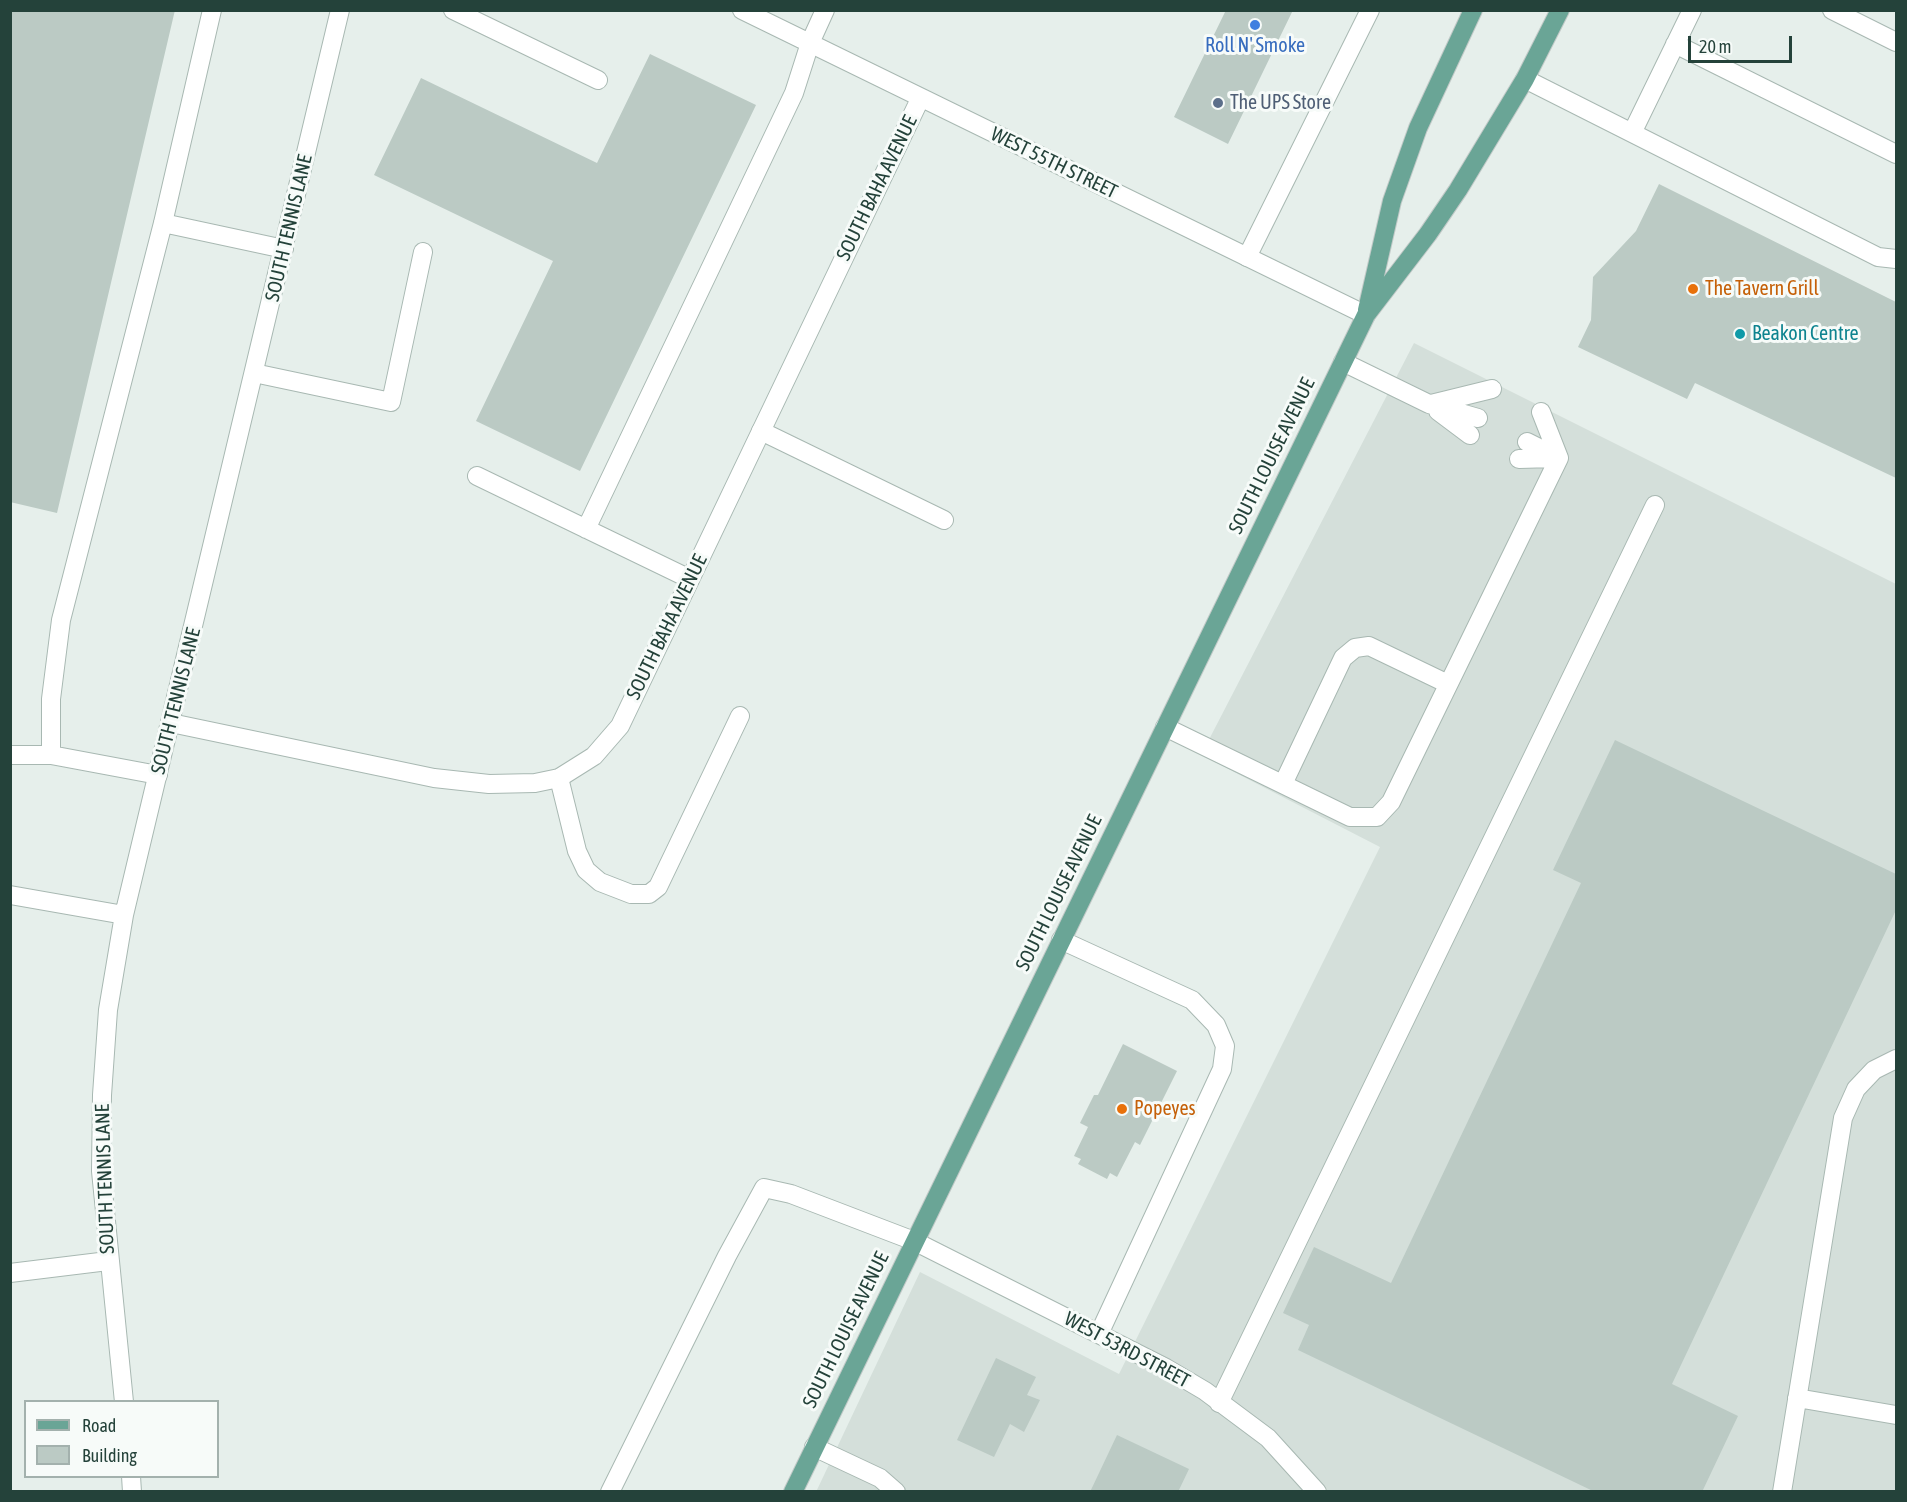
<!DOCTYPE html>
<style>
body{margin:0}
#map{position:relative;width:1907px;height:1502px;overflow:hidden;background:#e6efeb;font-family:"Asap Condensed",sans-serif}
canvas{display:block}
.frame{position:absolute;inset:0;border:12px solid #24423a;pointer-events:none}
.legend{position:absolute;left:24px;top:1400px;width:195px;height:78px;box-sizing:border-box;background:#f7fbf9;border:2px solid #a3b1ad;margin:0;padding:8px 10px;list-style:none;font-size:18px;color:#24423a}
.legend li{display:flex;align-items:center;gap:12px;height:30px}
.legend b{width:30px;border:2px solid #a3b1ad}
.scale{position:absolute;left:1688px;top:36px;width:104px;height:27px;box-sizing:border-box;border:3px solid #24423a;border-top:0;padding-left:8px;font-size:18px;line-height:21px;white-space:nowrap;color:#24423a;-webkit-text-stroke:4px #f7fbf9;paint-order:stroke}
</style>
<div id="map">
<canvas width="1907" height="1502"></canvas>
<div class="frame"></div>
<ul class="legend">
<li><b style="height:8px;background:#6aa596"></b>Road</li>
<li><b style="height:16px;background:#bbcac4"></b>Building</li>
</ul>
<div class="scale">20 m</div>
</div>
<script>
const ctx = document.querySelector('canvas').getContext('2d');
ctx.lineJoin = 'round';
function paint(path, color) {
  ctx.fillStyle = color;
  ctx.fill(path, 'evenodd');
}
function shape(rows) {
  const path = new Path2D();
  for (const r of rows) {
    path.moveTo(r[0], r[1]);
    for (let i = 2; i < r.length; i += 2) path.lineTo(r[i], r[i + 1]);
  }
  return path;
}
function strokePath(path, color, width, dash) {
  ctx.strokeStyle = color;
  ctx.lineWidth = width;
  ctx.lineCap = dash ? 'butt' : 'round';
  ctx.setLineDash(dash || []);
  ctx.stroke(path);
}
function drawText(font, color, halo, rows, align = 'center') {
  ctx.font = font + ' "Asap Condensed",sans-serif';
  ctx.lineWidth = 6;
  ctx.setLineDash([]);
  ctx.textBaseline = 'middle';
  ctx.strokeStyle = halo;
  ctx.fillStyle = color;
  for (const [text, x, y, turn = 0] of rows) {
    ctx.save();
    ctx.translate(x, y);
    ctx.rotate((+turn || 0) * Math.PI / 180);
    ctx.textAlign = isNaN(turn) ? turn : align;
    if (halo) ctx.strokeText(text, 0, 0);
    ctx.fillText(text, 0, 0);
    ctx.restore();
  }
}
paint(shape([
 [1414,343,1896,584,1896,1491,816,1492,920,1272,1119,1374,1380,847,1201,755]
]), '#d4dfda');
paint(shape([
 [10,10,175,10,57,513,10,502],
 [1226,10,1293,10,1228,144,1174,117],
 [650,54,756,105,580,471,476,421,553,261,374,175,421,78,597,163],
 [1659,184,1896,302,1896,478,1695,383,1687,399,1578,347,1591,320,1593,277,1636,231],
 [1615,740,1896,874,1896,910,1672,1384,1738,1416,1702,1492,1595,1492,1298,1350,1309,1325,1283,1313,1314,1247,1391,1283,1581,883,1553,870],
 [1123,1044,1177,1071,1140,1145,1135,1142,1117,1177,1110,1173,1107,1179,1078,1164,1081,1159,1074,1156,1088,1127,1080,1123,1094,1095,1098,1095],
 [996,1358,1036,1377,1027,1395,1040,1400,1024,1432,1010,1424,994,1457,957,1440],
 [1117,1435,1189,1469,1178,1492,1090,1492]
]), '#bbcac4');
const lane = shape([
 [453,10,598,80],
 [1832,10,1896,42],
 [1675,44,1896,154],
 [1525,79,1878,257,1896,259],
 [1632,133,1692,10],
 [163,223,284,249],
 [1247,257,1370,10],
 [1343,362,1429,404,1478,418],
 [254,373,391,402,423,252],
 [1431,404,1492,389],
 [1438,411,1470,435],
 [1541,412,1559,458],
 [761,431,944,520],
 [1519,459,1554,458],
 [477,476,690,579],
 [586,529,794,93,810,43],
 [1165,727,1350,817,1377,817,1391,802,1559,458,1527,442],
 [10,755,51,755,158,775],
 [51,755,51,699,61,620,163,223,212,10],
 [559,778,577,851,586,870,600,882,631,894,649,894,658,887,740,716],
 [1283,784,1343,658,1355,648,1369,646,1448,684],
 [1061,940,1192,1000,1216,1025,1225,1046,1222,1069,1099,1334],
 [10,1273,108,1261],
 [1797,1398,1896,1415],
 [1219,1403,1655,505],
 [814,1447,880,1478,896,1492],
 [610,1492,727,1256,764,1188,791,1194,914,1241],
 [1782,1492,1843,1118,1856,1089,1874,1070,1896,1059]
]);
const street = shape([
 [742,10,1366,315],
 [810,43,825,10],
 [171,723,434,778,489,784,535,783,559,778,594,756,620,726,920,99],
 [10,895,124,915],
 [914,1241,1166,1368,1205,1391,1268,1438,1317,1492],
 [124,1402,101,1171,102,1095,108,1010,124,915,340,10],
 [131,1476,132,1492]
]);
const primary = shape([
 [1367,310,1392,201,1418,128,1473,10],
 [793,1492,1366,315,1428,234,1458,190,1525,79,1560,10]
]);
strokePath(lane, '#a8b8b2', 20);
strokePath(street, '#a8b8b2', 20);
strokePath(primary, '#c2cac8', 20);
strokePath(lane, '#fff', 18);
strokePath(street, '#fff', 18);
strokePath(primary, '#6aa596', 18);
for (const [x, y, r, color] of [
 [1255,25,6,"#3f7fe0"],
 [1218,103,6,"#5c6f8a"],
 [1693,289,6,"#e8710a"],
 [1740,334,6,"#0f9aa8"],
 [1122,1109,6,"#e8710a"]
]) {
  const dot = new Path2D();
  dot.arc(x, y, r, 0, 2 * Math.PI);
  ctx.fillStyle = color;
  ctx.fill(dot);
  strokePath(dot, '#f7fbf9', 2);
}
drawText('20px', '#366cbe', '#f7fbf9', [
 ["Roll N' Smoke",1255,46]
]);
drawText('20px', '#4e5e75', '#f7fbf9', [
 ["The UPS Store",1230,103]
], 'left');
drawText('20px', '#24423a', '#f7fbf9', [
 ["WEST 55TH STREET",1054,163,26],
 ["SOUTH BAHA AVENUE",877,188,-64],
 ["SOUTH TENNIS LANE",289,228,-77],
 ["SOUTH LOUISE AVENUE",1272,456,-64],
 ["SOUTH BAHA AVENUE",667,627,-64],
 ["SOUTH TENNIS LANE",176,701,-76],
 ["SOUTH LOUISE AVENUE",1059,893,-64],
 ["SOUTH TENNIS LANE",105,1179,-92],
 ["SOUTH LOUISE AVENUE",846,1330,-64],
 ["WEST 53RD STREET",1127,1350,28]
]);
drawText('20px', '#c56008', '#f7fbf9', [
 ["The Tavern Grill",1705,289],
 ["Popeyes",1134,1109]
], 'left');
drawText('20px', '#0d838f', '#f7fbf9', [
 ["Beakon Centre",1752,334]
], 'left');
</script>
